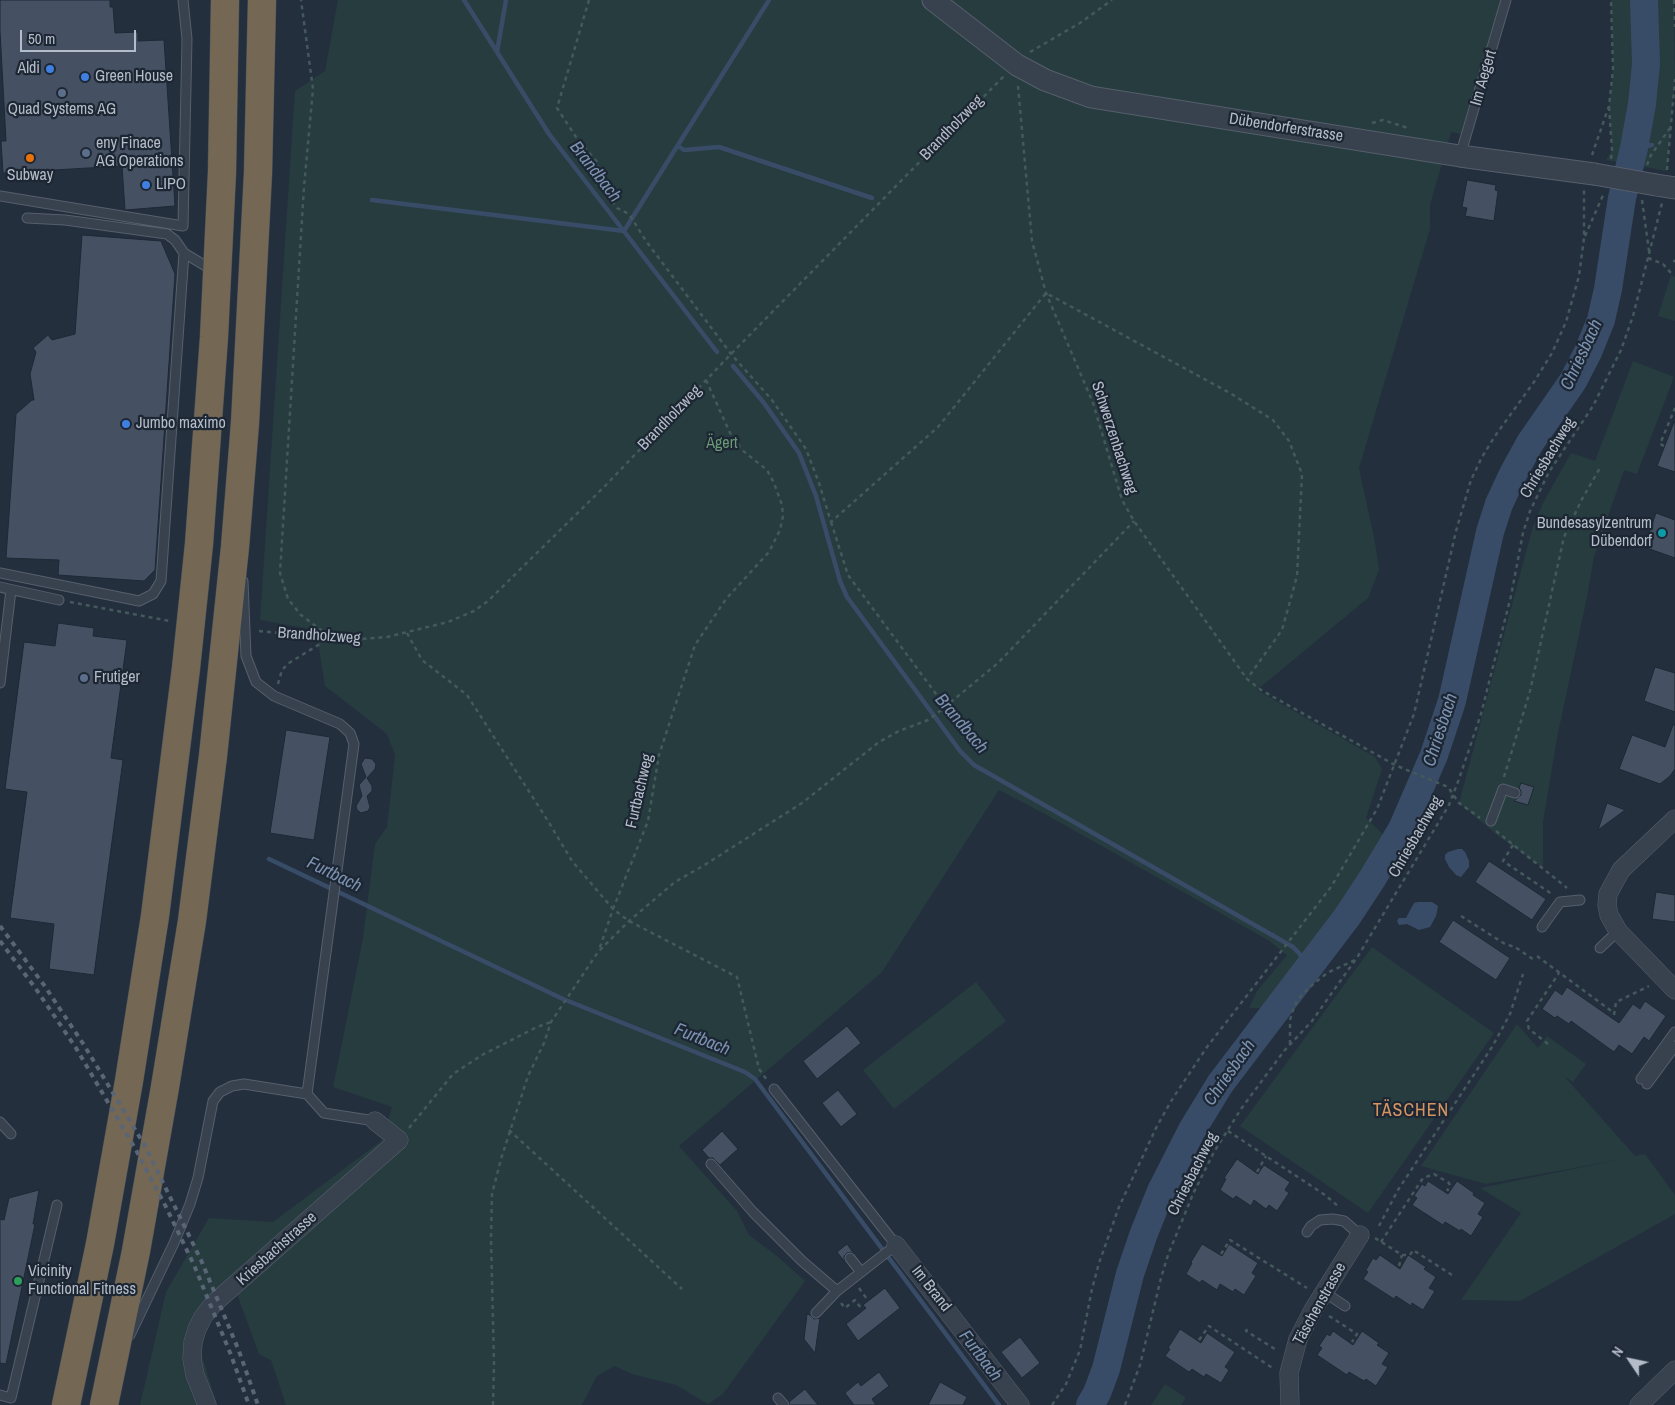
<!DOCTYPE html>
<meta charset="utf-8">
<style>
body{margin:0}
#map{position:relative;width:1675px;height:1405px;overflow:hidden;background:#242f3e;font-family:"Archivo Narrow",sans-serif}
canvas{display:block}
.north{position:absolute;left:1605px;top:1335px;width:50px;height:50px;-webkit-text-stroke:4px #1d2633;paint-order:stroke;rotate:304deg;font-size:14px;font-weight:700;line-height:20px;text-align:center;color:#b4bcc9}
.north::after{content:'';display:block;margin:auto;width:18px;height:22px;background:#b4bcc9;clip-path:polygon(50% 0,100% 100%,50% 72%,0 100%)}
.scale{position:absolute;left:20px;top:30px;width:116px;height:22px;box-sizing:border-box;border:2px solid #b4bcc9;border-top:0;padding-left:6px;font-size:15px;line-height:18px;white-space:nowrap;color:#b4bcc9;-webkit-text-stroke:4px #1d2633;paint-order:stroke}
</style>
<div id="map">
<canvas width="1675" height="1405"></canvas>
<div class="north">N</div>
<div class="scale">50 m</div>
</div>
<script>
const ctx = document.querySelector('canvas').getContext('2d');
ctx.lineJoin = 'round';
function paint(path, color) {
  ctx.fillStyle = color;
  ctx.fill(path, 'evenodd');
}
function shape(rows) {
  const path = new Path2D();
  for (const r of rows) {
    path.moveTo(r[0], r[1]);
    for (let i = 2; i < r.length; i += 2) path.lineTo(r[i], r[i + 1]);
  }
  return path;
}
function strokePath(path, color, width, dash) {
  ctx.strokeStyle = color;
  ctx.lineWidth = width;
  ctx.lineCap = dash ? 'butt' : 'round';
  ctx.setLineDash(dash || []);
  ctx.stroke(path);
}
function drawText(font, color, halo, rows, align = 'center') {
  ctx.font = font + ' "Archivo Narrow",sans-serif';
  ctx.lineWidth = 4.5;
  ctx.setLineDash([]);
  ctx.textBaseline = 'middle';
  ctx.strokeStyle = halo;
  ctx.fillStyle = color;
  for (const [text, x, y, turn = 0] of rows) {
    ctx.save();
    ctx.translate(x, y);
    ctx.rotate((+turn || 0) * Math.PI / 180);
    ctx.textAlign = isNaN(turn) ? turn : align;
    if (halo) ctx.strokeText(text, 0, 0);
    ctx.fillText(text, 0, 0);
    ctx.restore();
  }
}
paint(shape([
 [338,0,1501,0,1461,134,1451,132,1430,205,1430,229,1359,468,1375,542,1379,570,1368,598,1257,690,1375,757,1382,769,1366,818,1385,836,1330,926,1264,1008,1249,1008,1257,991,1287,955,1268,940,1045,814,999,790,882,972,679,1146,737,1211,749,1235,777,1256,805,1281,723,1394,708,1404,676,1385,632,1374,614,1366,597,1376,582,1405,286,1405,271,1360,259,1354,237,1294,208,1323,201,1353,217,1405,140,1405,166,1292,209,1218,273,1222,381,1141,392,1107,333,1087,363,938,375,844,387,827,395,755,387,734,325,686,316,630,260,620,295,91,325,71],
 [1611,0,1674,0,1675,79,1667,171,1606,160,1612,150,1609,106,1613,69],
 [1671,275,1675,277,1675,321,1658,316],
 [1633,361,1674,377,1637,474,1624,470,1594,557,1587,597,1557,738,1543,822,1543,868,1497,835,1459,803,1533,526,1543,503,1571,453,1595,461],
 [1372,947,1494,1033,1368,1213,1240,1126],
 [976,982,1006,1021,894,1109,863,1070],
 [1517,1024,1538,1048,1547,1036,1586,1064,1573,1082,1564,1076,1635,1156,1645,1154,1675,1195,1675,1214,1520,1301,1461,1300,1521,1213,1480,1188,1618,1160,1486,1184,1421,1166],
 [1165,1384,1186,1398,1181,1405,1151,1405]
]), '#263c3f');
paint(shape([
 [1458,849,1462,849,1465,852,1469,861,1469,867,1461,877,1456,875,1449,867,1445,859,1445,855,1448,852],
 [1418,902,1432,902,1438,906,1436,916,1430,927,1419,930,1407,924,1399,925,1397,921,1399,918,1406,918,1414,903]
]), '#394c67');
strokePath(shape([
 [464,0,549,134,717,352],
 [497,52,506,0],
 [678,146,684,150,719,147,872,198],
 [1634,148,1652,145],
 [372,200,624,231,769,0],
 [733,366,764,403,799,453,816,496,840,581,847,597,960,751,974,765,1293,947,1299,953,1308,969],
 [269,859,563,999,745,1072,755,1079,999,1405]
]), '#394c67', 4.5);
strokePath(shape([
 [1090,1405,1097,1393,1106,1369,1130,1274,1144,1233,1161,1191,1192,1130,1220,1084,1347,917,1372,879,1402,829,1434,755,1452,701,1490,532,1499,504,1513,474,1530,443,1573,381,1588,352,1601,320,1608,289,1622,198,1634,148,1642,104,1646,64,1644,0]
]), '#394c67', 28);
const building = shape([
 [0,0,110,0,110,7,113,7,115,33,138,32,138,41,164,40,175,206,125,210,122,166,3,173,1,141,6,141,0,31,0,0],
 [1467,180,1496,185,1495,190,1498,191,1494,221,1465,216,1467,208,1462,207,1467,180],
 [82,235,161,241,175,274,155,570,144,581,58,575,59,560,6,558,16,414,32,400,34,400,30,374,36,352,33,348,48,335,52,340,75,334,82,235],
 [1674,422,1675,422,1675,472,1657,466,1674,422],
 [1656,513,1675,520,1675,558,1644,547,1656,513],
 [58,623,94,628,93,636,127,640,111,758,123,760,94,975,49,969,54,924,10,918,27,792,5,789,24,642,55,646,58,623],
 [1655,667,1675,673,1675,712,1644,701,1655,667],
 [1673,725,1675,725,1675,769,1670,776,1660,784,1619,769,1632,735,1665,747,1673,725],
 [286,730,330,737,314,840,270,833,286,730],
 [365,758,372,759,376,764,375,769,367,778,372,786,372,791,367,796,370,807,368,811,361,813,357,810,356,806,362,796,359,785,366,777,361,764,365,758],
 [1521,783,1534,787,1528,805,1514,801,1521,795,1521,791,1519,788,1521,783],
 [1607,803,1625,810,1598,830,1607,803],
 [1489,861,1546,899,1532,920,1475,882,1489,861],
 [1656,892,1675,895,1675,922,1652,919,1656,892],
 [1453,920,1510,958,1496,980,1439,942,1453,920],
 [1567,987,1619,1023,1633,1004,1640,1009,1645,1001,1666,1016,1649,1041,1644,1037,1632,1054,1619,1045,1614,1052,1571,1021,1569,1024,1557,1016,1555,1018,1542,1009,1555,990,1562,995,1567,987],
 [847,1026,861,1043,817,1079,803,1061,847,1026],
 [838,1090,857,1114,841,1127,822,1103,838,1090],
 [722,1131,738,1149,720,1165,713,1158,709,1158,702,1150,722,1131],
 [1237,1159,1258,1174,1264,1165,1290,1182,1285,1190,1289,1193,1277,1211,1269,1205,1266,1209,1254,1200,1251,1206,1236,1196,1233,1199,1220,1190,1226,1179,1224,1178,1237,1159],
 [1428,1181,1448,1194,1457,1181,1474,1193,1473,1195,1485,1203,1478,1214,1483,1217,1471,1236,1461,1229,1460,1231,1445,1222,1443,1225,1412,1205,1417,1198,1414,1196,1422,1184,1425,1186,1428,1181],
 [39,1190,33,1224,35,1224,6,1364,0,1363,0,1219,4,1220,9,1198,39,1190],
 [847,1244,854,1254,850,1252,847,1253,844,1256,844,1261,837,1252,847,1244],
 [1202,1244,1222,1256,1229,1244,1258,1263,1252,1273,1256,1276,1244,1295,1235,1289,1233,1292,1220,1284,1217,1290,1202,1280,1200,1283,1186,1274,1192,1263,1191,1262,1202,1244],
 [1380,1255,1400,1269,1408,1255,1426,1267,1424,1269,1436,1277,1429,1288,1435,1291,1423,1310,1412,1303,1411,1306,1396,1296,1394,1299,1363,1279,1368,1272,1366,1270,1373,1258,1376,1260,1380,1255],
 [885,1288,900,1308,858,1341,846,1324,866,1308,863,1305,885,1288],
 [807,1314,810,1315,814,1319,820,1318,815,1353,804,1339,807,1314],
 [1180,1329,1201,1343,1207,1333,1235,1352,1225,1367,1229,1370,1221,1383,1206,1374,1204,1377,1192,1369,1189,1372,1165,1356,1170,1349,1168,1348,1180,1329],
 [1333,1331,1353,1345,1362,1331,1379,1343,1377,1345,1389,1353,1382,1364,1388,1367,1376,1386,1366,1379,1364,1381,1349,1372,1347,1375,1317,1355,1322,1348,1319,1346,1327,1334,1330,1336,1333,1331],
 [1020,1337,1040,1363,1022,1378,1001,1352,1020,1337],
 [879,1372,889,1386,872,1399,876,1405,854,1405,845,1393,858,1382,861,1386,879,1372],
 [940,1382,967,1397,963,1405,928,1405,940,1382],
 [805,1389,818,1405,790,1405,789,1402,805,1389]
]);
paint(building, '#455162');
strokePath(building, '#1f2835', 1);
const service = shape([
 [1460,156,1506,0],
 [0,196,183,226,187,39,183,0],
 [184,253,214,271],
 [0,573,139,601,153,594,161,581,184,253,175,240,167,234,65,220,27,218],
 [0,587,59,600],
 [0,683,11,590],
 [1491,821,1503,789,1515,793],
 [1542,927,1560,902,1580,900],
 [1600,948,1618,931],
 [1641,1079,1675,1032],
 [1647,1084,1675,1046],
 [774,1089,896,1245,837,1291,816,1313],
 [307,1094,324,1113,375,1121],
 [0,1122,11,1134],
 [711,1164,753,1212,802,1261,837,1291],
 [1307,1232,1311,1226,1320,1220,1333,1219,1344,1221,1360,1235],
 [850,1258,861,1272],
 [1324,1292,1345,1306],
 [130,1335,174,1243,190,1204,198,1178,213,1101,220,1092,232,1086,244,1084,307,1094,354,744,350,733,340,724,274,696,256,682,246,656,243,581],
 [0,1395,11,1398,57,1205],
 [778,1398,784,1405]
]);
const minor = shape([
 [1675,819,1621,870,1608,894,1607,905,1609,915,1618,931,1675,990],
 [896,1245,1020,1405],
 [207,1405,195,1375,192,1359,193,1342,197,1329,203,1317,213,1304,399,1140,375,1121],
 [1290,1405,1289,1373,1298,1339,1313,1310,1360,1235],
 [1639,1405,1675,1370]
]);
const tertiary = shape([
 [933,0,1017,65,1045,80,1091,97,1460,156,1594,174],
 [1656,185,1675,188]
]);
const motorway = shape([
 [66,1405,100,1244,129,1081,155,916,186,668,199,544,214,337,222,172,225,0],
 [104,1405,136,1251,165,1087,192,921,213,756,235,547,245,423,258,173,262,0]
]);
strokePath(service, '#565f6c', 11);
strokePath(minor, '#565f6c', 19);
strokePath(tertiary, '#565f6c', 23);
strokePath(motorway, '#434c59', 29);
strokePath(shape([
 [589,0,557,108,578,140,598,163,598,181,617,208,629,214,646,241,731,354,772,400,806,449,819,483,831,522,938,427,1046,293,1230,393,1273,420,1289,441,1302,474,1297,576,1282,630,1247,679],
 [1674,0,1675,27],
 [1030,52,1080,23,1112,0],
 [1018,86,1032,241,1046,293,1093,403,1122,500,1134,521,1247,679,1261,690,1395,765,1448,787,1459,803,1480,818],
 [1609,107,1612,150,1611,159],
 [1372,123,1383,120,1408,128],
 [1592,155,1609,106,1613,69,1611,0],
 [1647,165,1651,155,1670,128],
 [1667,170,1675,79],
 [1642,200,1649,251],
 [1585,236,1604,193],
 [1648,258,1663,264,1670,272,1675,273],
 [1673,261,1675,261],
 [706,380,731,435,742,450,767,470,774,483,782,505,783,516,780,530,769,552,726,599,695,645,659,755,648,821,613,909,629,921,737,977,759,1069,767,1080],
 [1664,446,1660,444,1675,408],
 [831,522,848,575,945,706],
 [70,602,170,621],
 [259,631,348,640,387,637,448,622,474,611,488,601,605,486,731,354,1004,76],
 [407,633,422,660,467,695,548,821,572,861,613,909,599,950],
 [278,684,282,670,289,663,328,639,321,630,301,615,288,599,280,573,304,187,313,89,301,0],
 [1504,777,1530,691,1564,537,1582,499,1600,468],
 [1496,831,1567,888],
 [1513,845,1503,861,1552,894],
 [1461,916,1505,944,1515,947,1534,960],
 [1537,956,1614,1013],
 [1614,1015,1616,1002,1649,986],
 [1290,1044,1290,1020,1294,1007,1299,998,1311,986,1327,973,1355,960],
 [1548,1044,1529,1029,1527,1021,1559,973],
 [409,1128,453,1074,482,1055,537,1027,551,1022],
 [509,1130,682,1289],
 [1228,1131,1325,1195,1339,1207],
 [1257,1172,1266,1156],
 [1379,1226,1398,1190,1492,1047,1510,1014,1523,974],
 [1375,1238,1402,1255,1410,1255,1413,1250,1452,1275],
 [1381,1242,1423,1178,1434,1174,1449,1183,1450,1186,1447,1191],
 [1221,1254,1230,1240,1307,1288],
 [1399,1266,1402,1255],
 [859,1288,867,1299],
 [841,1303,845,1308,855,1300,861,1308],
 [1329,1316,1357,1334,1352,1342],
 [1247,1329,1246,1331,1278,1351],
 [1199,1340,1209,1326,1274,1369],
 [493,1405,494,1364,491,1238,492,1194,501,1159,528,1076,544,1043,551,1022,598,952,629,921,675,882,703,866,802,803,879,742,899,731,928,720,940,711,998,663,1134,521],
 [1052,1405,1066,1384,1080,1350,1092,1289,1099,1263,1119,1207,1157,1126,1173,1098,1207,1047,1331,887,1377,809,1414,714,1456,531,1471,480,1482,457,1495,436,1534,382,1552,353,1566,322,1579,276,1584,238,1584,190],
 [1125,1405,1140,1365,1161,1278,1168,1255,1193,1194,1214,1152,1241,1109,1284,1051,1312,1021,1358,956,1449,805,1459,779,1481,714,1511,596,1523,533,1530,511,1549,472,1593,406,1621,350,1633,316,1662,203]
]), '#44595c', 2.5, [4, 4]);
strokePath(service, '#38414e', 9);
strokePath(minor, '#38414e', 18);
strokePath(tertiary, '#38414e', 21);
strokePath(motorway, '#746855', 28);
strokePath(shape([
 [0,926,44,985,84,1045,145,1146,201,1260,239,1351,258,1405],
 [0,941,36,989,76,1048,136,1150,166,1207,194,1265,231,1355,249,1405]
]), '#5a6575', 4, [5, 5]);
const tertiaryBridge = shape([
 [1594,174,1656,185]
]);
strokePath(tertiaryBridge, '#565f6c', 23, []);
strokePath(tertiaryBridge, '#38414e', 21);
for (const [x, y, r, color] of [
 [50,69,5,"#3f7fe0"],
 [85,77,5,"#3f7fe0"],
 [62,93,5,"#5c6f8a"],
 [86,153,5,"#5c6f8a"],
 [30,158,5,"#e8710a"],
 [146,185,5,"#3f7fe0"],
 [126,424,5,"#3f7fe0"],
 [1662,533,5,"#0f9aa8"],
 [84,678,5,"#5c6f8a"],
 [18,1281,5,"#2e9e5b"]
]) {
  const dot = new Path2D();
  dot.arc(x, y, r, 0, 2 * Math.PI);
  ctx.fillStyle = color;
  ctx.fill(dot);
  strokePath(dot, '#1d2633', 2);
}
drawText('16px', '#b4bcc9', '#1d2633', [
 ["Aldi",40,69,"right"],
 ["Green House",95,77],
 ["Quad Systems AG",62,110,"center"],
 ["eny Finace",96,144],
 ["AG Operations",96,162],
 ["Subway",30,176,"center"],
 ["LIPO",156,185],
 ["Jumbo maximo",136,424],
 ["Bundesasylzentrum",1652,524,"right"],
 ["Dübendorf",1652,542,"right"],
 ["Frutiger",94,678],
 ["Vicinity",28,1272],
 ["Functional Fitness",28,1290]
], 'left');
drawText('16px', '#b4bcc9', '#1d2633', [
 ["Im Aegert",1484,78,-74],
 ["Brandholzweg",952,128,-46],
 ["Dübendorferstrasse",1286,128,9],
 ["Brandholzweg",670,418,-46],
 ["Schwerzenbachweg",1114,438,72],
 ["Chriesbachweg",1548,458,-59],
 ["Brandholzweg",319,636,4],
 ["Furtbachweg",640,791,-77],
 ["Chriesbachweg",1416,837,-60],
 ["Chriesbachweg",1193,1174,-63],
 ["Kriesbachstrasse",277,1249,-42],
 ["Im Brand",931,1289,52],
 ["Täschenstrasse",1320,1304,-61]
]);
drawText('16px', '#6b9a76', '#1d2633', [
 ["Ägert",722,444]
]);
drawText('italic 18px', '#7c92b1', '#1d2633', [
 ["Brandbach",595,172,52],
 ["Chriesbach",1582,355,-65],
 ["Brandbach",961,724,50],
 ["Chriesbach",1441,730,-72],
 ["Furtbach",334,875,26],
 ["Furtbach",702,1040,22],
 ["Chriesbach",1230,1073,-55],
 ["Furtbach",980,1356,53]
]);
ctx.letterSpacing = '1px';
drawText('18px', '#d59563', '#1d2633', [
 ["TÄSCHEN",1411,1111]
]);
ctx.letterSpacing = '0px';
</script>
